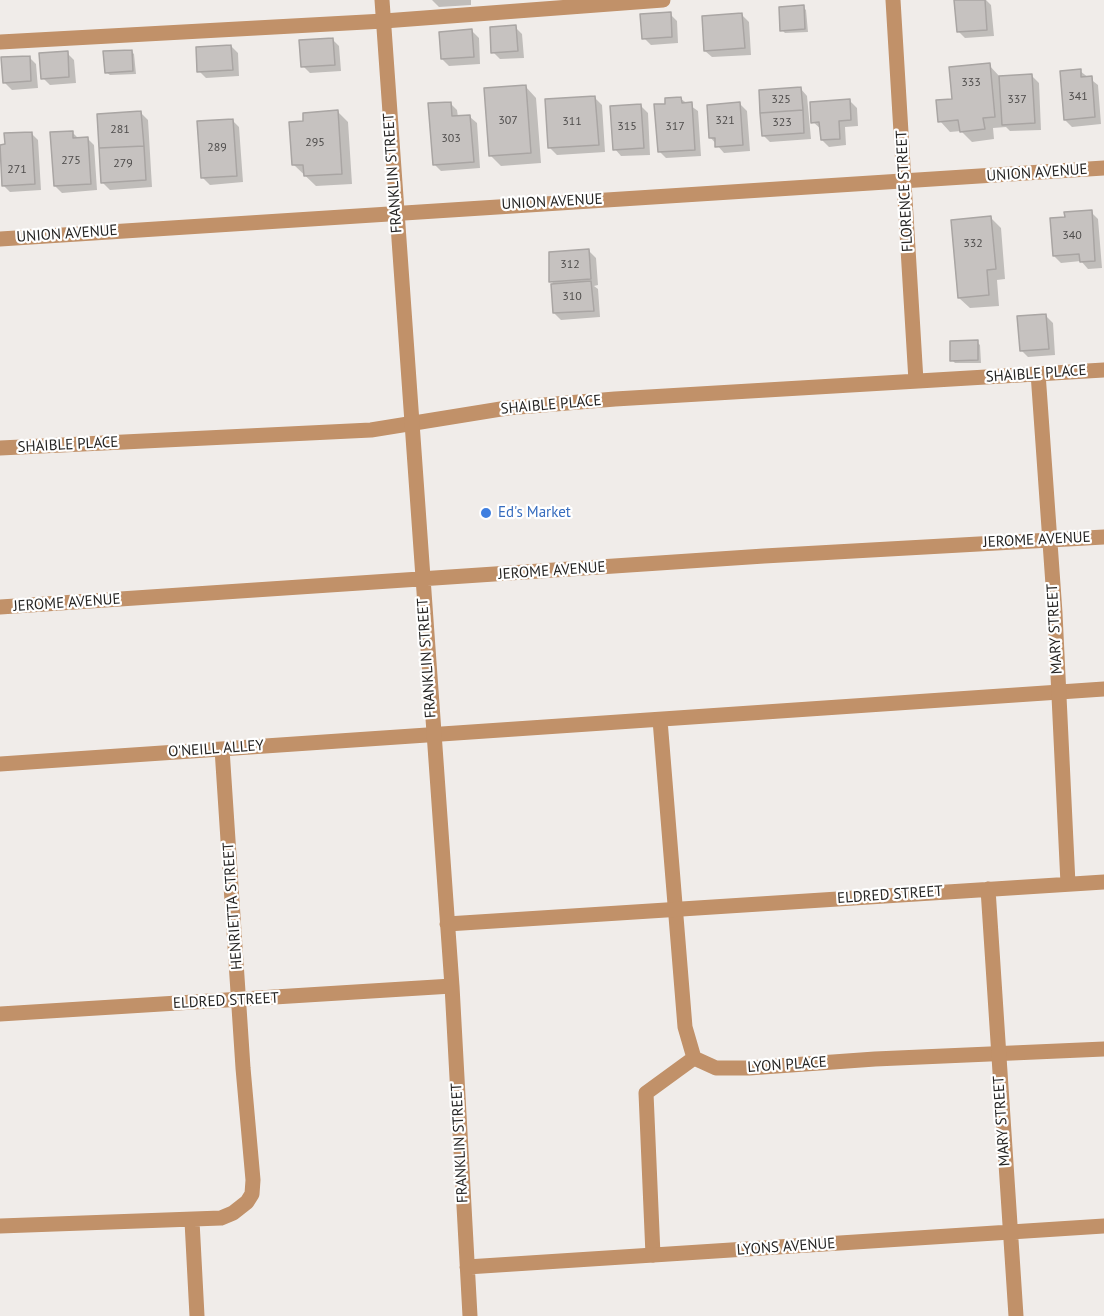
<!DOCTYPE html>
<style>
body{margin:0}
canvas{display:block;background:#f0ece9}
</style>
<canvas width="1104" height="1316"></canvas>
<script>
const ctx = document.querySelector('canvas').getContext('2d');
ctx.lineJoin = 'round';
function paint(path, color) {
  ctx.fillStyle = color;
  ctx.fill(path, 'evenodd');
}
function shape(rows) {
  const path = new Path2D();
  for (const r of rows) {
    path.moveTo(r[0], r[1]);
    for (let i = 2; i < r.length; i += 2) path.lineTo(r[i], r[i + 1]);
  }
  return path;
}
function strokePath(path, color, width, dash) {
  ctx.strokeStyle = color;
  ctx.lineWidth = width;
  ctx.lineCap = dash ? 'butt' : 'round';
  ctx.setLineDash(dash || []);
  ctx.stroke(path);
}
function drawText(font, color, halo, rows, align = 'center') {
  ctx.font = font + ' "PT Sans",sans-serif';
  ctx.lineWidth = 4.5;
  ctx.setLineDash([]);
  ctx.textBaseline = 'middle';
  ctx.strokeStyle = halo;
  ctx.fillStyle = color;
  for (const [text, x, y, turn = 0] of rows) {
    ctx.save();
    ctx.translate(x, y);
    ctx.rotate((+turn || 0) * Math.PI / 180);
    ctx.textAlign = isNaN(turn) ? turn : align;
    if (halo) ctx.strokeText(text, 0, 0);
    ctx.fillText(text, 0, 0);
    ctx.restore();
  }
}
paint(shape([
 [432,0,471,0,471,5,439,7],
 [956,0,986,0,991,5,994,36,965,38,958,31],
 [803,7,806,10,808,32,785,33,782,30],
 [670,14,677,21,678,43,651,45,644,38],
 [742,15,749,22,751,55,712,57,705,51],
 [515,27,522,34,524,58,500,59,493,52],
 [472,31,479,38,480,64,449,66,442,59],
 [332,39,339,46,341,71,310,73,303,66],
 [231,46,238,53,239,76,206,78,199,71],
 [131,51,134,54,136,74,110,75,106,72],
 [67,53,74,60,76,83,50,85,43,78],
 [29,57,36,64,38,88,12,90,5,83],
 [989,65,1000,77,1032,76,1039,83,1041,130,1010,131,1006,127,993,128,994,139,972,142,961,131,950,132,940,121,954,100],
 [1080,71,1098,85,1101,124,1072,127,1065,120],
 [526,87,536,98,541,163,501,166,490,155],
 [801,89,807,96,811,139,770,142,763,135],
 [595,98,602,105,605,152,557,155,550,148],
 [681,99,698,111,701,156,666,158,659,151,667,105],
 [850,101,857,108,858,126,845,127,846,145,829,147,822,140,821,129,813,122],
 [450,103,457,110,458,117,470,117,477,123,480,168,441,171,434,164],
 [740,104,747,111,750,151,724,153,710,137],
 [641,106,648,113,650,155,621,156,615,149],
 [338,112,348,122,352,184,316,186,294,165,305,122],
 [141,113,148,120,152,187,110,190,103,183],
 [232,120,239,127,243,182,210,185,203,178],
 [72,132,79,139,87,138,94,145,97,190,62,193,55,186],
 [31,133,38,140,41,190,10,192,3,185],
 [1091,212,1098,219,1102,268,1088,269,1081,261,1061,263,1054,256,1066,218],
 [990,217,1001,228,1005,279,997,280,999,306,970,308,959,298],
 [589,251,596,258,598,285,594,286,598,289,600,317,561,320,554,313,555,285,551,281],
 [1046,316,1053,323,1055,355,1028,357,1021,350],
 [977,342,980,345,981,363,955,363,952,360]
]), '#0003');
const building = shape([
 [954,0,985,0,987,30,957,32,954,0],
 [804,5,805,29,780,31,779,7,804,5],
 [671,12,672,37,642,39,640,14,671,12],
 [742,13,745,48,704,51,702,16,742,13],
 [516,25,518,51,491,53,490,27,516,25],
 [472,29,474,57,441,59,439,32,472,29],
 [333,38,335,65,301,67,299,40,333,38],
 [231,45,233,70,197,72,196,47,231,45],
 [132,50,133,71,105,73,103,51,132,50],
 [68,51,69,77,41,79,39,53,68,51],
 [30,56,31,81,3,83,1,57,30,56],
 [990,63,995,117,983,118,985,129,960,132,958,120,938,122,936,100,952,99,949,67,990,63],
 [1081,69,1081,77,1092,76,1095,117,1064,120,1060,71,1081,69],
 [1032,74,1035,123,1002,125,999,76,1032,74],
 [526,85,531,153,489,156,484,88,526,85],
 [801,87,803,110,760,113,759,90,801,87],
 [595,96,599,145,548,148,545,99,595,96],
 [681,97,682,103,692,102,695,150,658,152,654,104,665,104,665,98,681,97],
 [850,99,851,120,839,121,840,139,821,140,819,122,811,123,810,102,850,99],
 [451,102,452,116,470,115,474,162,433,165,428,103,451,102],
 [740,102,743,145,715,147,715,138,709,138,707,105,740,102],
 [641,104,644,148,613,150,610,106,641,104],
 [338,110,342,174,304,176,303,165,292,165,289,122,303,121,303,113,338,110],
 [803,110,804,133,762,136,760,113,803,110],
 [141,111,144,146,99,148,97,114,141,111],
 [233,119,237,176,201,178,197,121,233,119],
 [73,131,73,138,88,137,91,184,54,186,50,132,73,131],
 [32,132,35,184,2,186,0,145,5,144,4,133,32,132],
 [144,146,146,180,101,183,99,148,144,146],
 [1092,210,1095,261,1080,262,1079,254,1053,256,1050,218,1065,217,1064,212,1092,210],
 [991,216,996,269,987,270,989,295,958,298,951,220,991,216],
 [589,249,591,279,549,282,549,252,589,249],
 [591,281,594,311,553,313,551,284,591,281],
 [1046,314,1049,349,1020,351,1017,316,1046,314],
 [978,340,978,360,950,361,950,341,978,340]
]);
paint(building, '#c6c2c0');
strokePath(building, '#a9a5a3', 1.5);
strokePath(shape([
 [893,0,916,381],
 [0,42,384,21,663,0],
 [0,448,371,430,507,408,615,399,1104,370],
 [660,720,685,1027,694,1058],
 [0,764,1104,689],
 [694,1058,716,1068,749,1068,875,1059,1104,1049],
 [192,1221,197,1316],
 [0,1226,221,1218,233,1213,247,1202,252,1194,253,1180,243,1068,222,749],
 [653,1255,646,1093,694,1058]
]), '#c19169', 15);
strokePath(shape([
 [382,0,452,986,470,1316],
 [0,239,1104,168],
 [1038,373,1055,613,1068,884],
 [0,607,764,556,1104,537],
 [988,889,1016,1316],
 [447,924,1104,882],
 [0,1014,452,986],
 [467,1267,1104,1226]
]), '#c19169', 15);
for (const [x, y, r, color] of [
 [486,513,6,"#3f7fe0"]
]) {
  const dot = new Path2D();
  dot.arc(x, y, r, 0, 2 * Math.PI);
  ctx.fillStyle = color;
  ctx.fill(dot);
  strokePath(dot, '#fff', 2);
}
drawText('12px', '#4e4c4b', null, [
 ["333",971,83],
 ["341",1078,97],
 ["325",781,100],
 ["337",1017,100],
 ["307",508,121],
 ["321",725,121],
 ["311",572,122],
 ["323",782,123],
 ["315",627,127],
 ["317",675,127],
 ["281",120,130],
 ["303",451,139],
 ["295",315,143],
 ["289",217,148],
 ["275",71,161],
 ["279",123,164],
 ["271",17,170],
 ["340",1072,236],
 ["332",973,244],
 ["312",570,265],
 ["310",572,297]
]);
drawText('15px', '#262524', '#fff', [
 ["FRANKLIN STREET",393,173,-94],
 ["UNION AVENUE",1037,173,-4],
 ["FLORENCE STREET",905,191,-93],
 ["UNION AVENUE",552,202,-3],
 ["UNION AVENUE",67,234,-4],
 ["SHAIBLE PLACE",1036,374,-4],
 ["SHAIBLE PLACE",551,405,-5],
 ["SHAIBLE PLACE",68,445,-3],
 ["JEROME AVENUE",1037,540,-3],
 ["JEROME AVENUE",552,571,-4],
 ["JEROME AVENUE",67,603,-4],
 ["MARY STREET",1055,629,-93],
 ["FRANKLIN STREET",427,658,-94],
 ["O'NEILL ALLEY",216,749,-4],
 ["ELDRED STREET",890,895,-4],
 ["HENRIETTA STREET",233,906,-94],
 ["ELDRED STREET",226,1001,-3],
 ["LYON PLACE",787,1065,-4],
 ["MARY STREET",1002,1121,-94],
 ["FRANKLIN STREET",460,1143,-93],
 ["LYONS AVENUE",786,1247,-4]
]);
drawText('15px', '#366cbe', '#fff', [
 ["Ed's Market",498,513]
], 'left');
</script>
